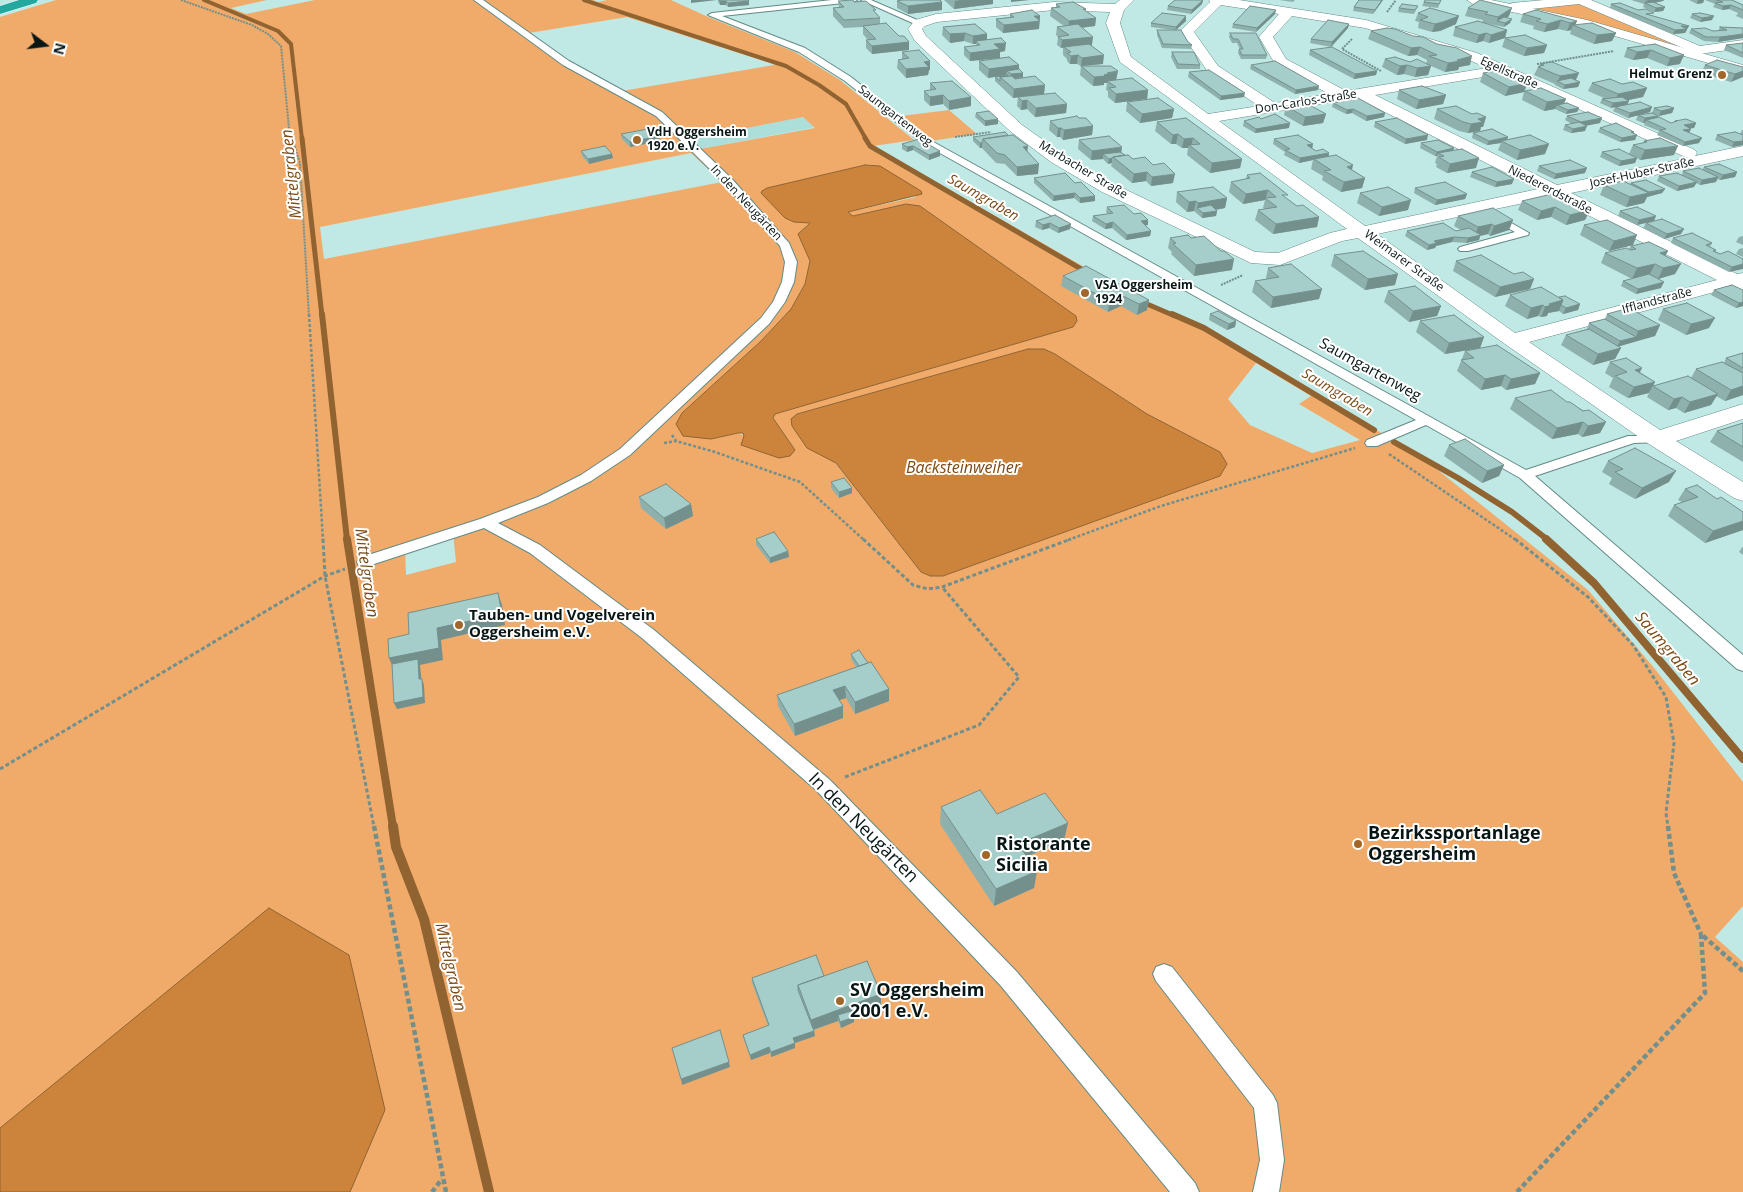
<!DOCTYPE html>
<meta charset="utf-8">
<style>
body{margin:0}
#map{position:relative;width:1743px;height:1192px;overflow:hidden;background:#c0e9e5;font-family:"Open Sans",sans-serif}
canvas{display:block}
.north{position:absolute;left:20px;top:20px;width:50px;height:50px;-webkit-text-stroke:4px #fff;paint-order:stroke;rotate:105deg;font-size:14px;font-weight:700;line-height:20px;text-align:center;color:#081716}
.north::after{content:'';display:block;margin:auto;width:18px;height:22px;background:#081716;clip-path:polygon(50% 0,100% 100%,50% 72%,0 100%)}
</style>
<div id="map">
<canvas width="1743" height="1192"></canvas>
<div class="north">N</div>
</div>
<script>
const ctx = document.querySelector('canvas').getContext('2d');
ctx.lineJoin = 'round';
function paint(path, color) {
  ctx.fillStyle = color;
  ctx.fill(path, 'evenodd');
}
function shape(rows) {
  const path = new Path2D();
  for (const r of rows) {
    path.moveTo(r[0], r[1]);
    for (let i = 2; i < r.length; i += 2) path.lineTo(r[i], r[i + 1]);
  }
  return path;
}
function strokePath(path, color, width, dash) {
  ctx.strokeStyle = color;
  ctx.lineWidth = width;
  ctx.lineCap = dash ? 'butt' : 'round';
  ctx.setLineDash(dash || []);
  ctx.stroke(path);
}
function drawText(font, color, halo, rows, align = 'center') {
  ctx.font = font + ' "Open Sans",sans-serif';
  ctx.lineWidth = 4;
  ctx.setLineDash([]);
  ctx.textBaseline = 'middle';
  ctx.strokeStyle = halo;
  ctx.fillStyle = color;
  for (const [text, x, y, turn = 0] of rows) {
    ctx.save();
    ctx.translate(x, y);
    ctx.rotate((+turn || 0) * Math.PI / 180);
    ctx.textAlign = isNaN(turn) ? turn : align;
    if (halo) ctx.strokeText(text, 0, 0);
    ctx.fillText(text, 0, 0);
    ctx.restore();
  }
}
paint(shape([
 [803,117,815,127,700,149,690,138]
]), '#acdfda');
paint(shape([
 [56,0,267,0,231,8,246,14,315,0,593,0,598,2,607,0,671,0,706,16,795,52,840,80,914,140,873,146,1154,307,1207,327,1424,459,1588,590,1655,669,1743,782,1743,906,1715,937,1743,962,1743,1192,0,1192,0,17],
 [627,17,773,64,774,65,622,91,570,62,529,33],
 [803,117,815,128,700,149,690,139],
 [691,153,722,182,324,259,320,227],
 [865,165,872,165,916,197,848,212,853,216,906,204,920,206,1076,316,1077,322,1072,327,775,414,773,418,795,450,741,445,745,436,738,433,711,439,676,425,682,413,761,341,791,309,805,284,810,261,798,234,810,222,794,222,767,188],
 [1028,349,1044,349,1055,354,1147,414,1220,452,1220,476,943,576,930,576,921,572,797,414],
 [1256,363,1311,396,1299,404,1360,440,1312,453,1250,425,1228,399],
 [453,533,456,562,406,575,405,549],
 [1580,2,1692,49,1683,50,1520,8],
 [949,110,977,134,931,141,921,135,901,116]
]), '#f0ab6b');
const water = shape([
 [865,165,880,166,921,191,922,194,848,212,853,216,906,204,920,206,1076,316,1077,321,1073,327,775,414,773,418,795,450,790,456,779,458,741,445,744,436,743,433,738,433,711,439,683,436,676,424,682,413,761,341,791,309,805,284,810,261,798,234,810,223,794,222,785,218,761,193,762,191,767,188,865,165],
 [1028,349,1044,349,1055,354,1147,414,1220,452,1227,464,1220,476,943,576,930,576,921,572,836,463,807,448,792,426,791,419,797,414,1028,349],
 [269,908,349,955,385,1110,350,1192,0,1192,0,1128,269,908]
]);
paint(water, '#cc843c');
strokePath(water, '#916331', 1);
strokePath(shape([
 [204,0,278,31,291,44,302,139],
 [584,0,786,66,819,85,846,104,866,139]
]), '#916331', 4);
strokePath(shape([
 [302,138,322,316],
 [865,138,870,146,1088,273],
 [1140,301,1175,316]
]), '#916331', 5);
strokePath(shape([
 [322,314,347,540],
 [1172,314,1204,328,1374,430],
 [1394,442,1458,478,1512,512,1548,540]
]), '#916331', 6);
strokePath(shape([
 [347,539,393,827],
 [1546,539,1594,583,1743,759]
]), '#916331', 8);
strokePath(shape([
 [393,826,396,847,424,919,489,1192]
]), '#916331', 10);
const service = shape([
 [474,0,483,0,569,61,662,112,732,179,789,243,797,262,794,282,785,302,769,324,630,455,591,481,548,503,498,523,540,545,654,630,830,780,1017,972,1195,1183,1199,1192,1170,1192,1001,986,816,790,642,638,530,553,484,528,365,567,359,566,357,562,359,558,480,519,538,497,581,475,620,449,761,318,773,302,782,282,785,262,780,246,724,183,656,116,563,65,474,0],
 [832,0,857,0,853,2,722,16,805,48,851,77,928,139,1526,470,1628,436,1662,436,1664,439,1662,442,1634,443,1535,476,1743,655,1743,671,1737,669,1520,478,1426,425,1377,446,1367,446,1365,443,1367,440,1416,420,922,143,845,81,799,52,708,15,712,13,832,0],
 [861,0,871,0,924,23,917,25,861,0],
 [1492,212,1529,233,1528,235,1468,251,1460,251,1458,249,1460,247,1515,232,1488,217,1487,215,1492,212],
 [1164,964,1172,967,1273,1095,1277,1103,1284,1160,1279,1192,1253,1192,1260,1160,1254,1108,1156,981,1153,974,1156,967,1164,964]
]);
const minor = shape([
 [1120,0,1134,0,1124,10,1120,23,1131,57,1208,114,1259,106,1208,72,1180,31,1210,2,1209,0,1239,0,1366,20,1477,53,1695,150,1697,153,1695,156,1743,146,1743,156,1571,193,1737,274,1743,273,1743,291,1733,287,1529,342,1660,430,1743,404,1743,419,1676,441,1743,482,1743,501,1734,498,1649,444,1505,344,1358,238,1342,241,1280,265,1251,263,1102,192,1051,162,1010,131,915,41,908,29,915,20,936,14,1054,2,1115,4,1120,0],
 [1221,5,1279,14,1259,37,1274,62,1276,65,1329,94,1275,103,1218,66,1194,32,1221,5],
 [1054,10,1110,12,1106,23,1120,62,1347,229,1330,233,1278,253,1255,252,1114,184,1063,154,1022,125,926,36,922,29,925,26,937,22,1054,10],
 [1292,16,1365,28,1467,59,1487,68,1346,91,1286,59,1273,37,1292,16],
 [1501,74,1683,156,1688,158,1557,185,1375,95,1501,74],
 [1357,98,1538,189,1365,226,1219,121,1357,98],
 [1552,197,1717,280,1515,333,1377,234,1552,197],
 [1544,0,1591,0,1700,46,1743,40,1743,48,1684,56,1677,52,1683,48,1579,4,1512,11,1506,7,1512,3,1544,0]
]);
const tertiary = shape([
 [1467,0,1491,0,1587,20,1743,65,1743,73,1580,26,1473,4,1467,0]
]);
const motorway = shape([
 [19,0,38,0,36,3,0,14,0,6,19,0]
]);
strokePath(service, '#638a86', 2);
strokePath(minor, '#638a86', 1);
strokePath(tertiary, '#638a86', 1);
strokePath(motorway, '#fff', 1);
strokePath(shape([
 [181,0,252,25,268,34,281,46,289,128,300,163,309,316],
 [1387,12,1396,0],
 [1352,39,1342,49,1381,71],
 [1537,64,1614,51],
 [955,137,991,132],
 [1221,285,1243,275]
]), '#718f8c', 2, [2, 1]);
strokePath(shape([
 [309,314,323,540],
 [672,435,676,441,715,452,800,482,864,540],
 [664,443,676,441],
 [1389,454,1516,540],
 [1068,540,1161,506,1355,448]
]), '#718f8c', 2.5, [3, 2]);
strokePath(shape([
 [323,539,325,576,374,827],
 [863,539,913,585,928,589,942,587,1071,539],
 [1515,539,1588,597,1633,645,1666,697,1674,743,1666,813,1668,827],
 [0,769,325,576,345,569],
 [845,777,979,725,1019,677,942,587]
]), '#718f8c', 3, [4, 2.5]);
strokePath(shape([
 [374,826,446,1192],
 [1668,826,1674,873,1701,934],
 [432,1192,442,1179],
 [1517,1192,1705,993,1701,934,1743,971]
]), '#718f8c', 4.5, [5, 3]);
paint(service, '#fff');
paint(minor, '#fff');
paint(tertiary, '#fff');
paint(motorway, '#22a89f');
paint(shape([
 [718,0,748,0,749,5,728,7,726,5,720,5,718,2],
 [944,0,993,0,993,4,954,9],
 [1203,0,1202,4,1191,14,1167,10,1168,6],
 [1279,0,1295,0,1293,2],
 [1359,0,1383,0,1373,14,1353,11,1354,7],
 [1441,0,1438,8,1422,6,1424,2],
 [1631,0,1664,0,1663,1,1655,3,1665,7,1663,11,1654,12,1643,7,1644,4],
 [1689,0,1704,0,1703,3,1697,4],
 [1705,0,1732,0,1743,5,1743,19,1736,16,1738,13,1729,9,1722,10,1713,7,1715,4],
 [838,1,854,2,876,13,880,18,880,24,899,36,909,42,909,50,872,54,866,48,866,40,868,40,863,34,863,27,844,28,833,16,833,8,839,7],
 [897,1,942,2,942,10,908,14,897,8],
 [1056,4,1086,9,1086,12,1096,18,1095,26,1082,28,1092,45,1091,46,1103,64,1081,66,1077,64,1070,64,1067,61,1067,59,1063,55,1063,48,1061,48,1057,45,1058,37,1056,35,1057,27,1064,26,1050,16,1051,8,1056,7],
 [1611,4,1638,10,1687,30,1685,33,1673,34,1610,8],
 [1418,6,1414,14,1398,12,1399,8],
 [1468,8,1509,16,1507,18,1510,23,1504,27,1484,23,1507,30,1505,38,1489,43,1483,41,1476,43,1453,36,1455,27,1482,22,1483,20,1465,16],
 [1536,10,1576,25,1616,33,1612,41,1594,44,1570,34,1571,30,1567,31,1558,29,1544,32,1533,29,1534,26,1520,22,1523,14],
 [1418,13,1456,24,1440,31,1432,32,1418,28,1419,22,1415,21],
 [1010,14,1040,16,1039,29,1003,33,996,27,996,19,1010,17],
 [1275,14,1256,32,1232,28,1233,24],
 [1692,14,1712,20,1700,22,1690,18],
 [1186,16,1186,21,1175,30,1192,45,1191,49,1162,48,1157,35,1157,30,1173,30,1151,27,1151,23],
 [943,27,987,34,987,40,1005,51,1000,52,1000,58,970,61,964,55,964,47,976,46,976,44,973,44,964,41,950,43,942,35],
 [1720,27,1743,28,1743,38,1718,42,1704,41,1689,33,1691,29,1718,31],
 [1348,28,1331,47,1310,43,1311,39],
 [1387,28,1470,65,1459,67,1458,70,1445,72,1431,66,1428,75,1415,77,1404,74,1397,75,1382,67,1385,59,1426,64,1427,60,1417,55,1408,56,1368,39,1371,31],
 [1230,33,1267,55,1266,59,1241,59,1238,53,1239,49,1240,49,1237,43,1232,43,1229,37],
 [1505,38,1547,45,1544,53,1524,56,1502,47],
 [1743,43,1743,58,1724,50,1726,45],
 [1655,44,1680,64,1667,66,1647,58,1633,60,1624,57,1627,48],
 [1310,50,1377,71,1376,75,1354,79,1309,55],
 [902,52,930,61,930,70,929,70,928,75,906,78,897,68,898,60,902,59],
 [1172,52,1200,65,1200,69,1177,69,1171,57],
 [979,61,1019,65,1019,69,1023,73,1023,77,1045,85,1044,94,1022,97,1067,104,1066,113,1035,117,1027,109,1021,110,1017,106,1018,97,1013,98,995,81,995,77,1006,75,988,78,979,70],
 [1540,64,1580,82,1578,87,1563,89,1555,85,1555,84,1534,75,1538,67,1539,66],
 [1251,65,1318,90,1295,94,1250,69],
 [1705,65,1743,67,1731,82,1701,73],
 [1081,66,1118,71,1116,80,1148,90,1147,99,1115,103,1108,97,1108,91,1106,90,1107,83,1104,83,1104,85,1093,86,1080,75],
 [1189,72,1244,97,1220,100,1188,77],
 [1511,72,1510,75,1525,91,1566,99,1564,103,1579,108,1577,112,1566,114,1555,109,1544,111,1522,100,1524,92,1505,96,1480,82,1483,73],
 [930,83,971,97,971,106,949,110,943,104,930,106,924,100,924,91,930,90],
 [1592,83,1622,84,1647,88,1643,97,1628,100,1628,104,1652,107,1650,112,1628,118,1613,111,1615,107,1611,108,1600,103,1602,99,1604,98,1588,91],
 [1399,90,1446,95,1443,104,1416,109,1397,99],
 [1127,102,1174,109,1172,118,1140,123,1126,111],
 [1333,103,1385,113,1384,117,1366,121,1352,113,1346,114,1332,107],
 [1286,106,1326,114,1323,123,1303,126,1284,115],
 [1654,108,1674,108,1672,113,1659,116,1652,113],
 [1437,109,1472,114,1486,117,1483,127,1481,127,1480,131,1468,133,1459,131,1434,119],
 [976,113,998,124,985,126,975,117],
 [1638,115,1658,116,1658,118,1671,123,1675,122,1675,121,1696,123,1694,128,1690,128,1689,133,1699,143,1683,146,1657,135,1659,131,1644,125,1645,123,1643,123,1636,120],
 [1567,116,1600,123,1585,126,1585,131,1571,133,1563,130,1565,125,1572,124,1565,120],
 [1079,118,1093,126,1092,135,1063,140,1060,137,1057,137,1049,130,1050,121],
 [1261,119,1289,128,1255,133,1243,126,1244,121],
 [1157,122,1242,159,1240,168,1210,173,1187,155,1188,148,1182,148,1176,144,1171,144,1155,131],
 [1375,122,1427,140,1405,144,1374,127],
 [1600,128,1634,132,1634,134,1637,135,1635,140,1620,142,1598,132],
 [1742,130,1743,130,1743,145,1732,147,1715,140,1717,135,1740,134],
 [1473,133,1508,137,1507,140,1545,154,1517,160,1498,150,1501,143,1487,145,1472,138],
 [621,134,660,141,630,147,622,139],
 [973,137,1028,152,1038,174,1017,176,1005,164,996,163,982,148,980,148,973,141],
 [919,139,940,156,929,160,913,150,907,152,902,149,902,144],
 [1274,139,1313,144,1312,148,1316,151,1329,153,1329,156,1365,178,1362,188,1341,192,1322,180,1323,176,1311,169,1313,160,1299,163,1284,155,1285,152,1273,144],
 [1079,140,1121,153,1133,159,1173,183,1151,186,1146,181,1132,183,1111,166,1112,163,1108,164,1103,159,1091,160,1078,149],
 [1644,141,1674,155,1640,160,1637,158,1635,163,1619,166,1600,157,1602,152,1629,154,1633,145,1643,143],
 [1421,143,1454,148,1453,150,1476,168,1447,173,1436,167,1437,164,1435,163,1437,156,1435,156,1420,148],
 [581,151,613,158,589,164,582,156],
 [1539,166,1585,173,1554,179,1537,171],
 [1704,167,1737,172,1735,177,1720,180,1717,179,1716,182,1700,185,1696,183,1694,187,1677,191,1657,181,1659,176,1682,175,1683,171,1702,170],
 [1472,172,1512,184,1495,187,1470,177],
 [1247,175,1286,199,1297,206,1319,217,1317,227,1273,234,1255,220,1258,210,1265,209,1263,208,1265,200,1243,204,1229,192,1231,182,1246,179],
 [1034,178,1095,201,1080,203,1074,198,1053,201,1034,183],
 [1631,183,1665,189,1662,193,1647,197,1644,203,1626,207,1600,195,1604,185,1630,184],
 [1415,188,1467,194,1465,199,1435,205,1414,193],
 [1177,192,1227,198,1225,208,1216,210,1217,211,1216,216,1202,218,1194,211,1187,212,1176,202],
 [1360,193,1408,210,1379,216,1357,203],
 [1522,201,1590,210,1585,220,1566,225,1551,217,1537,220,1518,210],
 [1107,207,1134,214,1148,220,1148,225,1145,225,1151,231,1150,236,1126,240,1112,228,1105,229,1092,221,1093,216,1108,214,1106,212],
 [1620,211,1654,221,1637,225,1618,216],
 [1055,215,1070,229,1058,233,1049,228,1042,230,1035,227,1036,221],
 [1458,216,1513,220,1509,230,1490,236,1488,234,1480,236,1479,240,1466,243,1452,242,1436,246,1435,248,1427,250,1405,236,1407,231,1456,231,1461,230,1454,226],
 [1646,223,1681,234,1664,239,1643,228],
 [1584,225,1633,245,1609,251,1580,235],
 [1743,236,1743,245,1736,242,1739,237],
 [1170,238,1191,238,1232,270,1194,276,1171,254,1172,252,1168,248],
 [1673,238,1712,243,1710,247,1716,250,1715,251,1720,254,1743,259,1729,272,1671,243],
 [1631,246,1668,251,1665,256,1675,274,1658,279,1649,275,1661,288,1636,294,1621,286,1623,281,1632,279,1601,263,1605,253,1629,249],
 [1743,248,1743,257,1736,254,1739,249],
 [1334,255,1395,285,1365,290,1331,266],
 [1456,261,1514,274,1534,279,1530,289,1495,297,1453,271],
 [1268,268,1322,289,1319,299,1271,308,1252,292,1255,281,1267,279,1266,278],
 [1063,276,1149,300,1147,310,1137,315,1121,306,1108,312,1061,286],
 [1732,285,1743,306,1736,308,1711,295,1714,290],
 [1388,291,1441,306,1437,316,1409,322,1384,302],
 [1510,295,1559,297,1580,304,1578,310,1563,314,1559,311,1548,313,1547,316,1541,317,1538,316,1527,319,1505,306],
 [1663,309,1709,328,1686,335,1658,320],
 [1210,314,1236,321,1235,327,1227,330,1209,320],
 [1607,314,1660,325,1655,336,1618,346,1621,348,1615,359,1593,365,1561,345,1566,335,1587,329,1589,323,1605,319],
 [1420,321,1484,337,1480,348,1445,354,1416,332],
 [1465,351,1540,373,1535,384,1506,390,1501,386,1481,390,1457,371],
 [1743,353,1743,395,1725,401,1716,396,1711,405,1684,413,1676,408,1668,410,1647,397,1653,386,1691,378,1696,369,1724,363,1726,358],
 [1610,362,1642,368,1640,372,1655,382,1649,393,1628,398,1609,387,1613,378,1605,373],
 [1515,398,1567,402,1606,422,1600,433,1582,437,1578,434,1552,439,1510,409],
 [1743,423,1743,462,1710,442,1717,431],
 [1449,445,1504,465,1499,476,1482,483,1444,456],
 [1608,461,1669,482,1635,499,1609,484,1612,478,1602,472],
 [831,482,852,488,852,493,839,498,831,488],
 [1685,489,1743,512,1743,530,1705,543,1668,516,1674,505,1682,502,1678,500],
 [639,497,691,504,693,516,666,529,641,508],
 [756,539,788,551,789,557,770,563,756,545],
 [1743,546,1743,555,1739,552],
 [851,654,889,701,855,714,846,698,839,700,843,718,795,736,778,706,777,695,856,667,851,659],
 [941,807,1068,823,1064,840,1027,857,1037,871,1034,888,994,906,940,824],
 [824,976,881,994,881,1005,853,1015,854,1022,841,1028,838,1021,814,1030,815,1036,795,1043,795,1048,771,1057,770,1053,751,1060,744,1040,743,1035,768,1026,752,983,752,978]
]), '#8eb1ae');
paint(shape([
 [691,0,717,0,691,3],
 [961,0,993,0,993,4,954,9,955,1],
 [1011,0,1030,0,1011,2],
 [1203,0,1202,4,1191,14,1192,10],
 [1382,0,1383,0,1373,14,1375,10],
 [1649,0,1664,0,1663,1,1647,4,1645,3,1646,1],
 [1698,0,1704,0,1703,3,1697,4],
 [720,1,726,1,726,5,720,5],
 [749,1,749,5,728,7,728,3],
 [942,2,942,10,908,14,908,6],
 [1731,5,1729,9,1722,10,1723,6],
 [1665,7,1663,11,1654,12,1656,8],
 [1512,8,1509,16,1500,22,1497,21,1498,17],
 [1276,10,1275,14,1256,32,1257,28],
 [1034,16,1040,16,1039,29,1003,33,1004,25],
 [1186,16,1186,21,1175,31,1176,27],
 [1459,16,1456,24,1440,31,1432,32,1435,24],
 [1714,16,1712,20,1700,22,1702,18],
 [1096,18,1095,26,1068,29,1069,21],
 [1512,19,1510,23,1504,27,1505,23],
 [1561,20,1558,29,1544,32,1547,24],
 [1577,21,1575,26,1573,25,1571,30,1567,31,1570,23],
 [1349,24,1348,28,1331,47,1332,42],
 [1681,26,1689,26,1685,33,1673,34,1675,30],
 [1507,30,1505,38,1489,43,1491,35],
 [965,33,964,41,950,43,950,34],
 [1486,33,1483,41,1476,43,1479,35],
 [1616,33,1612,41,1594,44,1597,35],
 [987,34,987,43,976,41,976,44,973,44,973,36],
 [1743,34,1743,38,1718,42,1720,37],
 [1093,37,1092,45,1065,48,1064,47,1063,48,1061,48,1062,40],
 [909,42,909,50,872,54,872,46],
 [1006,43,1005,51,1000,52,1000,58,970,61,970,53,994,44],
 [1547,45,1544,53,1524,56,1527,48],
 [1420,47,1417,55,1408,56,1411,48],
 [1651,50,1647,58,1633,60,1637,52],
 [1078,55,1077,64,1070,64,1071,56],
 [1104,55,1103,64,1081,66,1082,58],
 [1684,55,1680,64,1667,66,1670,58],
 [1472,56,1470,65,1459,67,1458,70,1445,72,1448,63,1457,60],
 [930,61,930,70,929,70,928,75,906,78,906,69,924,62],
 [1019,65,1018,74,1023,73,1023,77,1011,79,1011,74,1007,71,1006,75,988,78,989,69],
 [1407,65,1404,74,1397,75,1400,66],
 [1431,66,1428,75,1415,77,1417,68],
 [1118,71,1116,80,1107,82,1107,83,1104,83,1104,85,1093,86,1094,77],
 [1377,71,1376,75,1354,79,1355,74],
 [1743,71,1743,77,1731,82,1735,74],
 [1579,73,1575,82,1558,82,1560,76],
 [1580,82,1578,87,1563,89,1565,85],
 [1528,83,1524,92,1505,96,1509,87],
 [1045,85,1044,94,1013,98,1014,89],
 [1319,86,1318,90,1295,94,1296,90],
 [1647,88,1643,97,1614,103,1618,94],
 [1148,90,1147,99,1115,103,1116,94],
 [1245,93,1244,97,1220,100,1221,96],
 [943,95,943,104,930,106,930,97],
 [1446,95,1443,104,1416,109,1419,100],
 [971,97,971,106,949,110,949,101],
 [1566,99,1562,107,1557,105,1555,109,1544,111,1547,102],
 [1027,100,1027,109,1021,110,1022,101],
 [1629,101,1627,105,1615,107,1611,108,1613,103],
 [1067,104,1066,113,1035,117,1036,108],
 [1652,107,1650,112,1628,118,1630,113],
 [1579,108,1577,112,1566,114,1568,110],
 [1674,108,1672,113,1659,116,1661,111],
 [1174,109,1172,118,1140,123,1142,114],
 [1353,109,1352,113,1346,114,1347,110],
 [1385,113,1384,117,1366,121,1367,116],
 [1326,114,1323,123,1303,126,1305,117],
 [1658,116,1656,120,1646,120,1645,123,1643,123,1645,118],
 [1486,117,1483,127,1481,127,1480,131,1468,133,1471,124,1478,119],
 [1602,118,1600,123,1579,127,1581,122],
 [998,119,998,124,985,126,985,121],
 [1290,123,1289,128,1255,133,1256,129],
 [1696,123,1694,128,1681,130,1684,125],
 [1093,126,1092,135,1063,140,1064,130],
 [1587,126,1585,131,1571,133,1573,129],
 [1058,128,1061,128,1060,137,1057,137],
 [1691,129,1689,133,1683,130],
 [1631,132,1634,132,1633,136,1637,135,1635,140,1620,142,1622,138],
 [1178,134,1176,144,1171,144,1173,135],
 [1428,135,1427,140,1405,144,1406,139],
 [659,136,660,141,630,147,630,142],
 [1508,137,1506,142,1501,141,1501,143,1487,145,1489,141],
 [1193,138,1191,147,1189,145,1188,148,1182,148,1184,139],
 [1702,138,1699,143,1683,146,1685,142],
 [1743,141,1743,145,1732,147,1734,142],
 [980,143,982,143,982,148,980,148],
 [1313,144,1312,149,1307,145],
 [1549,144,1545,154,1517,160,1520,150],
 [913,146,913,150,907,152,907,147],
 [1028,146,1027,155,1023,147],
 [1678,146,1674,155,1640,160,1645,150],
 [1122,147,1121,156,1103,154,1103,159,1091,160,1092,151],
 [1454,148,1452,153,1438,153,1437,156,1435,156,1437,152],
 [940,151,940,156,929,160,929,155],
 [1329,153,1328,158,1314,159,1313,160,1299,163,1300,158],
 [612,154,613,158,589,164,588,159],
 [1112,158,1112,163,1108,164,1109,159],
 [1479,158,1476,168,1447,173,1450,164],
 [1637,158,1635,163,1619,166,1621,161],
 [1242,159,1240,168,1210,173,1212,163],
 [1039,164,1038,174,1017,176,1017,167],
 [1353,165,1351,175,1347,167],
 [1587,168,1585,173,1554,179,1556,174],
 [1147,172,1146,181,1132,183,1134,174],
 [1737,172,1735,177,1720,180,1723,175],
 [1175,174,1173,183,1151,186,1152,177],
 [1718,177,1716,182,1700,185,1702,180],
 [1365,178,1362,188,1341,192,1344,182],
 [1514,179,1512,184,1495,187,1497,182],
 [1697,182,1694,187,1677,191,1679,186],
 [1665,189,1662,193,1647,197,1644,203,1626,207,1630,197],
 [1268,190,1265,200,1243,204,1246,194],
 [1075,193,1074,198,1053,201,1054,196],
 [1467,194,1465,199,1435,205,1437,200],
 [1095,196,1095,201,1080,203,1080,198],
 [1227,198,1225,208,1202,212,1197,208,1198,203],
 [1411,200,1408,210,1379,216,1382,207],
 [1196,201,1194,211,1187,212,1189,202],
 [1555,207,1551,217,1537,220,1541,211],
 [1590,210,1585,220,1566,225,1570,215],
 [1217,211,1216,216,1202,218,1203,213],
 [1656,216,1654,221,1637,225,1639,220],
 [1319,217,1317,227,1273,234,1276,224],
 [1148,220,1148,225,1140,226,1141,221],
 [1513,220,1509,230,1490,236,1494,226],
 [1113,222,1112,228,1105,229,1106,224],
 [1050,223,1049,228,1042,230,1043,225],
 [1071,224,1070,229,1058,233,1059,228],
 [1492,224,1488,234,1480,236,1479,240,1466,243,1468,238,1475,236,1478,227],
 [1684,229,1681,234,1664,239,1667,234],
 [1151,231,1150,236,1126,240,1127,235],
 [1637,235,1633,245,1609,251,1614,241],
 [1454,237,1452,242,1436,246,1435,248,1427,250,1429,245,1434,241],
 [1668,251,1662,261,1660,253],
 [1234,259,1232,270,1194,276,1196,265],
 [1655,264,1650,274,1632,279,1637,268],
 [1681,264,1675,274,1658,279,1663,268],
 [1743,264,1743,269,1729,272,1732,267],
 [1398,274,1395,285,1365,290,1368,279],
 [1534,279,1530,289,1495,297,1500,287],
 [1664,282,1661,288,1636,294,1638,289],
 [1322,289,1319,299,1271,308,1273,297],
 [1123,296,1121,306,1108,312,1109,301],
 [1149,300,1147,310,1137,315,1139,304],
 [1563,300,1559,311,1548,313,1547,316,1541,317,1545,307,1549,304],
 [1743,302,1743,306,1736,308,1739,303],
 [1580,304,1578,310,1563,314,1566,308],
 [1543,305,1538,316,1527,319,1531,308],
 [1441,306,1437,316,1409,322,1413,311],
 [1715,318,1709,328,1686,335,1691,324],
 [1236,321,1235,327,1227,330,1229,324],
 [1660,325,1655,336,1617,347,1620,341,1636,337,1638,331],
 [1484,337,1480,348,1445,354,1449,343],
 [1621,348,1615,359,1593,365,1598,354],
 [1642,368,1636,379,1635,370],
 [1540,373,1535,384,1506,390,1511,379],
 [1505,375,1501,386,1481,390,1485,379],
 [1655,382,1649,393,1628,398,1634,387],
 [1743,386,1743,395,1725,401,1731,390],
 [1718,394,1711,405,1684,413,1690,402],
 [1682,397,1676,408,1668,410,1674,399],
 [1583,422,1578,434,1552,439,1557,428],
 [1606,422,1600,433,1582,437,1588,426],
 [1504,465,1499,476,1482,483,1487,471],
 [1676,471,1669,482,1635,499,1642,488],
 [852,488,852,493,839,498,839,492],
 [691,504,693,516,666,529,664,518],
 [1743,521,1743,530,1705,543,1713,531],
 [788,551,789,557,770,563,770,558],
 [498,593,502,605,505,625,441,640,443,660,420,665,422,685,394,670,389,658,437,628],
 [422,679,424,685,425,703,397,709,394,703],
 [845,686,846,698,834,702,833,690],
 [889,689,889,701,855,714,855,702],
 [843,706,843,718,795,736,794,724],
 [1068,823,1064,840,1016,861,1018,844],
 [1037,871,1034,888,994,906,996,889],
 [881,994,881,1005,840,1020,838,1015,838,1021,812,1030,811,1020],
 [854,1017,854,1022,841,1028,840,1022],
 [814,1031,815,1036,795,1043,795,1048,771,1057,771,1052,793,1038],
 [769,1047,770,1053,751,1060,750,1055],
 [729,1062,730,1067,682,1085,681,1079]
]), '#74908d');
const building = shape([
 [719,0,748,0,749,1,728,3,726,1,720,1,719,0],
 [853,0,854,2,866,1,876,10,873,10,880,18,844,20,833,8,844,7,838,1,853,0],
 [902,0,940,0,942,2,908,6,897,1,902,0],
 [1175,0,1203,0,1192,10,1168,6,1175,0],
 [1359,0,1382,0,1375,10,1354,7,1359,0],
 [1425,0,1441,0,1439,4,1424,2,1425,0],
 [1480,0,1512,8,1498,17,1485,14,1488,12,1468,8,1480,0],
 [1717,0,1732,0,1743,5,1743,10,1731,5,1723,6,1715,3,1723,2,1717,0],
 [1073,2,1086,9,1083,9,1096,18,1069,21,1051,8,1060,7,1056,4,1073,2],
 [1653,2,1665,7,1656,8,1645,3,1653,2],
 [1620,3,1638,10,1646,9,1654,13,1646,14,1689,26,1681,26,1687,29,1675,30,1611,4,1620,3],
 [1402,4,1418,6,1415,10,1399,8,1402,4],
 [1250,6,1276,10,1257,28,1233,24,1250,6],
 [1430,8,1459,16,1443,22,1435,24,1420,20,1428,17,1418,13,1430,8],
 [1032,10,1040,16,1034,16,1040,21,1004,25,996,19,1014,17,1010,14,1032,10],
 [1536,10,1577,21,1570,23,1561,20,1547,24,1536,21,1541,19,1523,14,1536,10],
 [1162,13,1186,16,1176,27,1151,23,1162,13],
 [1700,13,1714,16,1702,18,1692,14,1700,13],
 [1504,17,1512,19,1505,23,1497,21,1504,17],
 [1328,20,1349,24,1332,42,1311,39,1328,20],
 [1478,21,1507,30,1491,35,1486,33,1479,35,1455,27,1478,21],
 [886,23,899,36,904,36,909,42,872,46,866,40,876,39,863,26,886,23],
 [1592,23,1616,33,1597,35,1573,25,1592,23],
 [975,24,987,34,973,36,965,33,950,34,943,27,975,24],
 [1078,24,1093,37,1062,40,1058,37,1069,35,1057,27,1078,24],
 [1720,27,1743,28,1743,34,1720,37,1706,37,1691,29,1705,28,1713,31,1727,30,1720,27],
 [1387,28,1395,29,1413,36,1423,37,1437,44,1457,48,1472,56,1457,60,1461,61,1448,63,1429,56,1437,55,1420,47,1411,48,1371,31,1387,28],
 [1157,30,1181,30,1188,42,1192,45,1163,44,1157,30],
 [1230,33,1256,33,1267,55,1242,55,1239,49,1243,49,1238,39,1233,39,1230,33],
 [1525,35,1547,45,1527,48,1505,38,1525,35],
 [1001,38,1006,43,994,44,1000,49,970,53,964,47,980,45,976,41,1001,38],
 [1743,43,1743,53,1726,45,1743,43],
 [1089,44,1104,55,1082,58,1078,55,1071,56,1067,53,1071,52,1064,47,1089,44],
 [1655,44,1684,55,1670,58,1651,50,1637,52,1627,48,1655,44],
 [1332,47,1377,71,1355,74,1310,50,1332,47],
 [919,50,930,61,924,62,929,67,906,69,898,60,909,58,902,52,919,50],
 [1172,52,1194,52,1200,65,1178,64,1172,52],
 [1009,57,1019,65,989,69,979,61,1009,57],
 [1395,57,1410,62,1417,59,1431,66,1417,68,1407,65,1400,66,1385,59,1395,57],
 [1717,60,1743,67,1743,71,1735,74,1705,65,1717,60],
 [1275,61,1319,86,1296,90,1251,65,1275,61],
 [1552,62,1579,73,1560,76,1538,67,1544,65,1540,64,1552,62],
 [1081,66,1111,66,1118,71,1107,73,1108,74,1104,75,1105,76,1094,77,1081,66],
 [1019,69,1023,73,1011,74,1007,71,1019,69],
 [1209,70,1245,93,1221,96,1189,72,1209,70],
 [1504,70,1511,72,1505,73,1528,83,1509,87,1483,73,1504,70],
 [1007,75,1008,76,1000,77,1000,81,995,77,1007,75],
 [1012,76,1015,79,1035,76,1045,85,1014,89,1000,77,1012,76],
 [1132,78,1148,90,1116,94,1109,88,1116,87,1107,81,1132,78],
 [1571,78,1580,82,1565,85,1557,81,1571,78],
 [1610,79,1622,84,1633,82,1647,88,1618,94,1592,83,1610,79],
 [952,81,971,97,949,101,943,95,930,97,924,91,936,89,930,83,952,81],
 [1422,86,1446,95,1419,100,1399,90,1422,86],
 [1541,88,1566,99,1547,102,1525,91,1541,88],
 [1055,93,1067,104,1036,108,1027,100,1022,101,1018,97,1055,93],
 [1622,97,1629,101,1613,103,1602,99,1622,97],
 [1158,98,1174,109,1142,114,1127,102,1158,98],
 [1358,98,1385,113,1367,116,1353,109,1347,110,1333,103,1358,98],
 [1640,102,1652,107,1630,113,1615,107,1640,102],
 [1306,103,1326,114,1305,117,1286,106,1306,103],
 [1567,103,1579,108,1568,110,1557,105,1567,103],
 [1456,106,1472,114,1477,113,1486,117,1478,119,1483,122,1471,124,1463,122,1437,109,1456,106],
 [1667,106,1674,108,1661,111,1654,108,1667,106],
 [989,111,998,119,985,121,976,113,989,111],
 [1588,112,1602,118,1581,122,1567,116,1588,112],
 [1652,113,1658,116,1645,118,1638,115,1652,113],
 [1275,114,1290,123,1256,129,1244,121,1259,117,1261,119,1275,114],
 [1077,116,1079,118,1086,118,1093,126,1064,130,1061,128,1058,128,1050,121,1077,116],
 [1659,117,1671,123,1677,121,1675,121,1686,119,1696,123,1684,125,1691,129,1683,130,1702,138,1685,142,1660,130,1666,129,1646,120,1659,117],
 [1186,118,1242,159,1212,163,1189,145,1200,144,1193,138,1184,139,1178,134,1173,135,1157,122,1186,118],
 [1397,118,1428,135,1406,139,1375,122,1397,118],
 [1579,122,1587,126,1573,129,1565,125,1579,122],
 [1616,123,1634,132,1631,132,1637,135,1622,138,1600,128,1616,123],
 [648,129,659,136,630,142,621,134,648,129],
 [1492,129,1508,137,1489,141,1473,133,1492,129],
 [1005,132,1008,135,983,139,982,143,980,143,973,137,1005,132],
 [1735,132,1743,135,1743,141,1734,142,1717,135,1735,132],
 [1013,135,1028,146,1023,147,1039,164,1017,167,1005,155,997,153,983,139,1013,135],
 [1298,135,1313,144,1307,145,1316,151,1323,149,1329,153,1300,158,1285,150,1290,149,1274,139,1298,135],
 [1530,135,1549,144,1520,150,1501,141,1530,135],
 [1109,136,1122,147,1092,151,1079,140,1109,136],
 [1660,138,1678,146,1645,150,1633,145,1647,142,1644,141,1660,138],
 [919,139,940,151,929,155,913,146,907,147,902,144,919,139],
 [1438,140,1454,148,1437,152,1421,143,1438,140],
 [605,146,612,154,588,159,581,151,605,146],
 [1462,149,1479,158,1450,164,1439,157,1444,156,1438,153,1462,149],
 [1619,149,1637,158,1621,161,1602,152,1619,149],
 [1120,152,1125,155,1113,157,1112,158,1109,159,1103,154,1120,152],
 [1128,155,1133,159,1145,157,1153,165,1164,163,1175,174,1152,177,1147,172,1134,174,1113,157,1128,155],
 [1336,155,1353,165,1347,167,1365,178,1344,182,1324,171,1331,170,1314,159,1336,155],
 [1570,160,1587,168,1556,174,1539,166,1570,160],
 [1719,164,1737,172,1723,175,1704,167,1719,164],
 [1492,167,1514,179,1497,182,1472,172,1492,167],
 [1699,168,1718,177,1702,180,1683,171,1699,168],
 [1065,173,1075,183,1081,182,1095,196,1080,198,1075,193,1054,196,1034,178,1065,173],
 [1260,173,1288,195,1282,195,1297,206,1303,205,1319,217,1276,224,1258,210,1277,207,1265,198,1276,197,1268,190,1246,194,1231,182,1250,178,1247,175,1260,173],
 [1677,173,1697,182,1679,186,1659,176,1677,173],
 [1646,180,1665,189,1649,192,1631,183,1646,180],
 [1623,181,1649,193,1630,197,1604,185,1623,181],
 [1445,182,1467,194,1437,200,1415,188,1445,182],
 [1213,187,1227,198,1198,203,1196,201,1189,202,1177,192,1213,187],
 [1388,187,1411,200,1382,207,1360,193,1388,187],
 [1556,193,1590,210,1570,215,1555,207,1541,211,1522,201,1556,193],
 [1124,205,1134,214,1141,213,1148,220,1141,221,1151,231,1127,235,1113,222,1106,224,1093,216,1113,213,1107,207,1124,205],
 [1211,205,1217,211,1203,213,1197,208,1211,205],
 [1637,207,1656,216,1639,220,1620,211,1637,207],
 [1493,208,1513,220,1494,226,1492,224,1478,227,1458,216,1493,208],
 [1055,215,1071,224,1059,228,1050,223,1043,225,1036,221,1055,215],
 [1662,219,1684,229,1667,234,1646,223,1662,219],
 [1607,220,1637,235,1614,241,1584,225,1607,220],
 [1443,223,1456,231,1469,228,1481,235,1468,238,1454,237,1434,241,1437,243,1429,245,1407,231,1443,223],
 [1692,233,1712,243,1706,245,1716,250,1713,251,1720,254,1728,251,1743,259,1743,264,1732,267,1673,238,1692,233],
 [1188,235,1191,238,1204,236,1221,251,1224,251,1234,259,1196,265,1173,244,1176,243,1170,238,1188,235],
 [1649,242,1668,251,1660,253,1681,264,1663,268,1655,264,1637,268,1605,253,1626,248,1631,250,1636,249,1631,246,1649,242],
 [1363,251,1398,274,1368,279,1334,255,1363,251],
 [1481,255,1514,274,1523,272,1534,279,1500,287,1456,261,1481,255],
 [1291,264,1322,289,1273,297,1255,281,1279,277,1268,268,1291,264],
 [1086,266,1149,300,1139,304,1123,296,1109,301,1063,276,1086,266],
 [1649,274,1664,282,1638,289,1623,281,1649,274],
 [1732,285,1743,290,1743,302,1739,303,1714,290,1732,285],
 [1415,286,1441,306,1413,311,1388,291,1415,286],
 [1541,287,1563,300,1549,304,1551,305,1545,307,1543,305,1531,308,1510,295,1541,287],
 [1565,296,1580,304,1566,308,1561,305,1563,300,1559,297,1565,296],
 [1687,303,1715,318,1691,324,1663,309,1687,303],
 [1629,308,1660,325,1638,331,1607,314,1629,308],
 [1218,311,1236,321,1229,324,1210,314,1218,311],
 [1454,315,1484,337,1449,343,1420,321,1454,315],
 [1605,319,1636,337,1620,341,1589,323,1605,319],
 [1589,329,1621,348,1598,354,1566,335,1589,329],
 [1497,345,1540,373,1511,379,1505,375,1485,379,1461,360,1474,358,1465,351,1497,345],
 [1743,353,1743,368,1726,358,1743,353],
 [1626,358,1642,368,1635,370,1655,382,1634,387,1615,376,1627,372,1610,362,1626,358],
 [1722,362,1743,373,1743,386,1731,390,1696,369,1722,362],
 [1688,376,1718,394,1690,402,1682,397,1674,399,1653,386,1688,376],
 [1551,390,1567,402,1570,402,1583,411,1589,410,1606,422,1588,426,1583,422,1557,428,1515,398,1551,390],
 [1743,423,1743,447,1717,431,1743,423],
 [1465,439,1504,465,1487,471,1449,445,1465,439],
 [1635,448,1676,471,1642,488,1615,472,1623,469,1608,461,1635,448],
 [844,478,852,488,839,492,831,482,844,478],
 [666,484,691,504,664,518,639,497,666,484],
 [1697,485,1717,499,1721,497,1743,512,1743,521,1713,531,1674,505,1698,497,1685,489,1697,485],
 [774,532,788,551,770,558,756,539,774,532],
 [498,593,502,614,437,628,439,648,389,658,388,639,409,634,408,613,498,593],
 [859,650,868,663,859,666,851,654,859,650],
 [418,659,419,679,422,679,423,697,394,703,392,664,418,659],
 [871,662,889,689,855,702,845,686,833,690,843,706,794,724,777,695,871,662],
 [980,790,997,814,1045,793,1068,823,1018,844,1037,871,996,889,941,807,980,790],
 [816,955,824,976,798,985,798,990,814,1031,793,1038,795,1043,771,1052,769,1047,750,1055,743,1035,769,1025,752,978,816,955],
 [867,961,881,994,811,1020,798,985,867,961],
 [851,1011,854,1017,840,1022,838,1015,851,1011],
 [720,1030,729,1062,681,1079,672,1048,720,1030]
]);
paint(building, '#a5ceca');
strokePath(building, '#74908d', 1);
for (const [x, y, r, color] of [
 [1722,75,5,"#a16628"],
 [637,140,5,"#a16628"],
 [1085,293,5,"#a16628"],
 [459,625,5,"#a16628"],
 [1358,844,5,"#a16628"],
 [986,855,5,"#a16628"],
 [840,1001,5,"#a16628"]
]) {
  const dot = new Path2D();
  dot.arc(x, y, r, 0, 2 * Math.PI);
  ctx.fillStyle = color;
  ctx.fill(dot);
  strokePath(dot, '#fff', 2);
}
drawText('12px', '#081716', '#fff', [
 ["Egellstraße",1509,73,24],
 ["Don-Carlos-Straße",1306,102,-9],
 ["Saumgartenweg",895,116,38],
 ["Marbacher Straße",1083,170,31],
 ["Josef-Huber-Straße",1642,173,-12],
 ["Niedererdstraße",1550,190,27],
 ["In den Neugärten",746,203,47],
 ["Weimarer Straße",1404,261,36],
 ["Ifflandstraße",1657,301,-15]
]);
drawText('bold 12px', '#081716', '#fff', [
 ["Helmut Grenz",1712,75,"right"],
 ["VdH Oggersheim",647,133],
 ["1920 e.V.",647,147],
 ["VSA Oggersheim",1095,286],
 ["1924",1095,300]
], 'left');
drawText('italic 14px', '#7b4a15', '#fff', [
 ["Saumgraben",983,198,30],
 ["Saumgraben",1337,393,31]
]);
drawText('15px', '#081716', '#fff', [
 ["Saumgartenweg",1370,370,29]
]);
drawText('bold 15px', '#081716', '#fff', [
 ["Tauben- und Vogelverein",469,616],
 ["Oggersheim e.V.",469,633]
], 'left');
drawText('italic 16px', '#7b4a15', '#fff', [
 ["Mittelgraben",292,174,-96],
 ["Backsteinweiher",963,468],
 ["Mittelgraben",366,573,82],
 ["Saumgraben",1667,649,50],
 ["Mittelgraben",450,967,77]
]);
drawText('18px', '#081716', '#fff', [
 ["In den Neugärten",863,828,45]
]);
drawText('bold 18px', '#081716', '#fff', [
 ["Bezirkssportanlage",1368,834],
 ["Oggersheim",1368,855],
 ["Ristorante",996,845],
 ["Sicilia",996,866],
 ["SV Oggersheim",850,991],
 ["2001 e.V.",850,1012]
], 'left');
</script>
